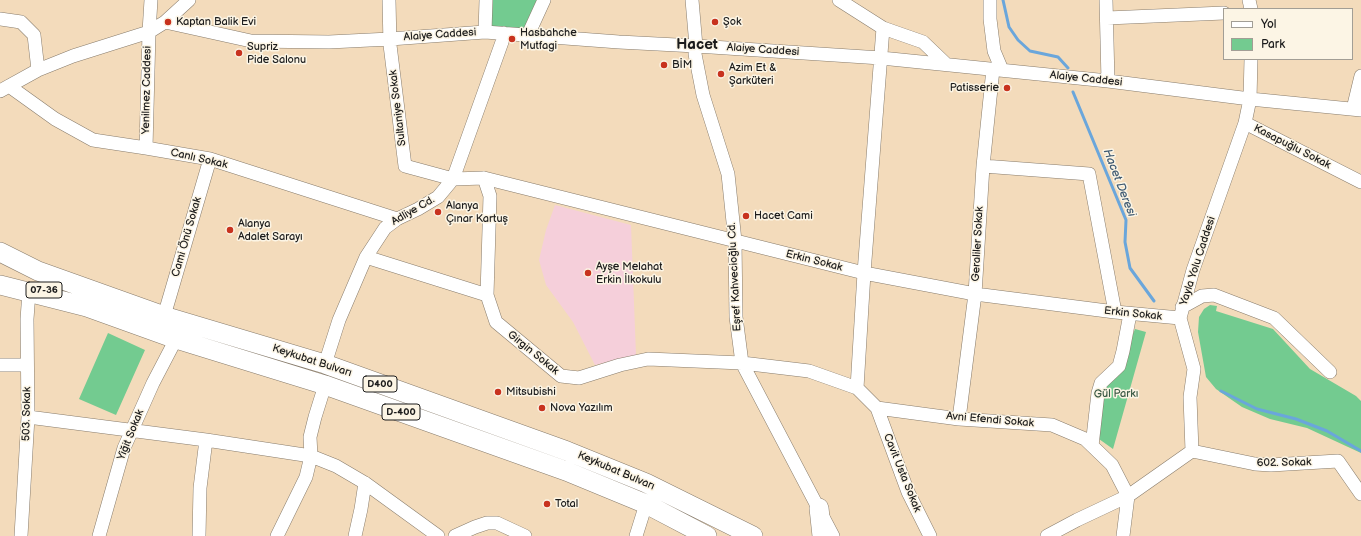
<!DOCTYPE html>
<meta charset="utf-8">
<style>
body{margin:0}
#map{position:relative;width:1361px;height:536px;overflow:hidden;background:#f3dbbb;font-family:"Balsamiq Sans",sans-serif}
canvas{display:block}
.legend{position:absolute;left:1223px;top:8px;width:130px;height:52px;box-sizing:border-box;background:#fcf5e5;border:1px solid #a29e95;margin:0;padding:5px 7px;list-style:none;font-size:12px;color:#1c1c1c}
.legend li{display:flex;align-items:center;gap:8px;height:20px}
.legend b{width:20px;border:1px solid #a29e95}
</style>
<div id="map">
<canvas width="1361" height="536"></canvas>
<ul class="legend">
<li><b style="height:5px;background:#fff"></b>Yol</li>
<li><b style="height:11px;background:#73cb90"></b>Park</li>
</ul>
</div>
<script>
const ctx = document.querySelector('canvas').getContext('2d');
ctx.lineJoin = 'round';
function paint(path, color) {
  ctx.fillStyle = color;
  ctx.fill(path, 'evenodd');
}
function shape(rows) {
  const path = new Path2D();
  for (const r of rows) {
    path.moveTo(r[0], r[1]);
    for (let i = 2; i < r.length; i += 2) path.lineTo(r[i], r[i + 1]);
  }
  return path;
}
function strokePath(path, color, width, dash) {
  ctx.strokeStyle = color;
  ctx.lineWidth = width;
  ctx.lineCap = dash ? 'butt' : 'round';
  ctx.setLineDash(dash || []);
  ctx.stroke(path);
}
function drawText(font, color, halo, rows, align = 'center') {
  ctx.font = font + ' "Balsamiq Sans",sans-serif';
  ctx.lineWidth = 3;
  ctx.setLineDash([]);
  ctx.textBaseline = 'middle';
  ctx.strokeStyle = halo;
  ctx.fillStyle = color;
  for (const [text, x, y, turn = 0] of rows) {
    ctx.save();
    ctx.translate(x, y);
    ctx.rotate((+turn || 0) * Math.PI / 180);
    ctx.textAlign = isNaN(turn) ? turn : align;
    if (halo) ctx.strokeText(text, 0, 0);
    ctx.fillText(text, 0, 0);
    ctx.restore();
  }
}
paint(shape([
 [555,205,631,225,636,355,595,365,573,322,546,285,539,260,546,230]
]), '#f5cfda');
paint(shape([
 [489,0,539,0,526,31,488,28],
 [1210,305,1217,306,1216,311,1273,329,1310,369,1356,396,1361,401,1361,453,1307,428,1270,419,1242,407,1216,389,1206,377,1198,332,1199,317,1204,309],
 [1135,329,1146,332,1113,449,1099,439,1105,385,1118,376,1127,348],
 [108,333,145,350,116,415,79,399]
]), '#73cb90');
strokePath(shape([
 [1003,0,1009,27,1018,40,1030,51,1058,57,1068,68],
 [1073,92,1126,220,1125,242,1130,268,1154,301],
 [1221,391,1257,409,1296,419,1327,431,1361,451]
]), '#6aa6db', 3);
const minor = shape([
 [389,0,390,45,405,166,453,179,484,178,864,273,975,294,1115,312,1180,318],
 [692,0,696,46,695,54,703,95,728,174,735,241,736,317,742,363,833,536],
 [839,0,883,28,923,42,946,64],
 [990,0,990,19,994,51,1002,70],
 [1106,0,1108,81],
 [1249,0,1251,9],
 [1107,18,1224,13],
 [0,19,21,22,34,35,38,70],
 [165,22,251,41,329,42,390,39,485,32,619,42,696,46,881,58,1108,81,1250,99,1361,110],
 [485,32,486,0],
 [528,35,544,0],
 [1251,59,1250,99,1245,123,1361,182],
 [9,86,55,119,93,140,146,148,210,159,397,219],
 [0,91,38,70,73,56,149,32,165,22,189,0],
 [1353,109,1361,76],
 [146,148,149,32,151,0],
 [983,166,1089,174,1115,312],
 [484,178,490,196,487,295,496,322,561,376,579,378,620,365,648,359,742,363,809,371,857,388,877,408,959,419,1052,425,1085,439,1112,465,1128,496,1077,520,1047,536],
 [366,257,487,295],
 [1182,307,1202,296,1214,295,1274,318,1330,372],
 [164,316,210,159],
 [325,364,339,320,366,257,385,228,397,219,418,209,438,197,453,179,502,42,504,33],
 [0,365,27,365],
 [325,385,315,417,310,437,311,456,336,466,365,483,438,536],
 [857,388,864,273,883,28],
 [877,408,908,492,930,536],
 [28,417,206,440,311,456,306,477,277,536],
 [959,419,975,294,983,166,993,69],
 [1092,446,1098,393,1101,383,1119,366,1123,351,1130,314],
 [1192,451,1255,464,1271,465,1338,461,1361,494],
 [21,536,28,417,27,319,29,292],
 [99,536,124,448,153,383,176,339],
 [199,536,200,488,206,440],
 [355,536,361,509,365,483],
 [455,536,475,527,487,523,497,523,525,536],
 [636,536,646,504],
 [1123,536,1128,496,1192,451,1190,397,1194,369,1180,318,1193,270,1245,123]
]);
const highway = shape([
 [0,252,38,271,164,316,325,364,567,451,646,483,753,536],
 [0,285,87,307,176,339,325,385,566,471,646,504,707,536],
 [819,508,822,536]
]);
strokePath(minor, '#887c6c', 14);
strokePath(highway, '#887c6c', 20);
strokePath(minor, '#fff', 13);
strokePath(highway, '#fff', 19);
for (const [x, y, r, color] of [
 [168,22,4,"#c8321e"],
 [715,22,4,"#c8321e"],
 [512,39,4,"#c8321e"],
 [239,53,4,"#c8321e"],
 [664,65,4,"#c8321e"],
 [721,74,4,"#c8321e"],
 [1007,88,4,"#c8321e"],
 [438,212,4,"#c8321e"],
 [746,216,4,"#c8321e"],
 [230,230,4,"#c8321e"],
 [588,273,4,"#c8321e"],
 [498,392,4,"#c8321e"],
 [542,408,4,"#c8321e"],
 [547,504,4,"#c8321e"]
]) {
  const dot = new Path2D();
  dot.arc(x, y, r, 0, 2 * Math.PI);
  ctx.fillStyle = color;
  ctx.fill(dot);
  strokePath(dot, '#fcf5e5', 1.5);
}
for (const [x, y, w] of [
 [44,290,36],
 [380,384,34],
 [401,412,38]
]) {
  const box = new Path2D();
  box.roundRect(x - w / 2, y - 8, w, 16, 3);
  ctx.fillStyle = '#fcf5e5';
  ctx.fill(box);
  strokePath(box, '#1c1c1c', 1);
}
drawText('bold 10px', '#1c1c1c', null, [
 ["07-36",44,290],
 ["D400",380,384],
 ["D-400",401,412]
]);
drawText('11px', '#1c1c1c', '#fcf5e5', [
 ["Kaptan Balik Evi",176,22],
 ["Şok",723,22],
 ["Hasbahche",520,33],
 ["Mutfagi",520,46],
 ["Supriz",247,47],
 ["Pide Salonu",247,60],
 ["BİM",672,65],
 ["Azim Et &",729,68],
 ["Şarküteri",729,81],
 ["Patisserie",999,88,"right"],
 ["Alanya",446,206],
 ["Çınar Kartuş",446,219],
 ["Hacet Cami",754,216],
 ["Alanya",238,224],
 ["Adalet Sarayı",238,237],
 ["Ayşe Melahat",596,267],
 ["Erkin İlkokulu",596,280],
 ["Mitsubishi",506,392],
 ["Nova Yazılım",550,408],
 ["Total",555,504]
], 'left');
drawText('11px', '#1c1c1c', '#fcf5e5', [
 ["Alaiye Caddesi",440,35,-4],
 ["Alaiye Caddesi",763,50,4],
 ["Alaiye Caddesi",1086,79,6],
 ["Yenilmez Caddesi",147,90,-89],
 ["Sultaniye Sokak",398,108,-97],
 ["Kasapuğlu Sokak",1292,147,27],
 ["Canlı Sokak",199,159,13],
 ["Adliye Cd.",413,211,-30],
 ["Cami Önü Sokak",187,237,-74],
 ["Geraliler Sokak",978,244,-87],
 ["Erkin Sokak",814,261,14],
 ["Yayla Yolu Caddesi",1198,261,-72],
 ["Eşref Kahvecioğlu Cd.",735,277,-93],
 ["Erkin Sokak",1133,314,6],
 ["Girgin Sokak",533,353,39],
 ["Keykubat Bulvarı",312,361,18],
 ["503. Sokak",27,414,-89],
 ["Avni Efendi Sokak",990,420,5],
 ["Yiğit Sokak",131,435,-68],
 ["602. Sokak",1284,463,-1],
 ["Keykubat Bulvarı",616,471,23],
 ["Cavit Usta Sokak",902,473,68]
]);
drawText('11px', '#3a5945', '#fcf5e5', [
 ["Gül Parkı",1116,394]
]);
drawText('italic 12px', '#3f5a72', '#fcf5e5', [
 ["Hacet Deresi",1119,183,69]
]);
drawText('bold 15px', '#1c1c1c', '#fcf5e5', [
 ["Hacet",697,45]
]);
</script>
